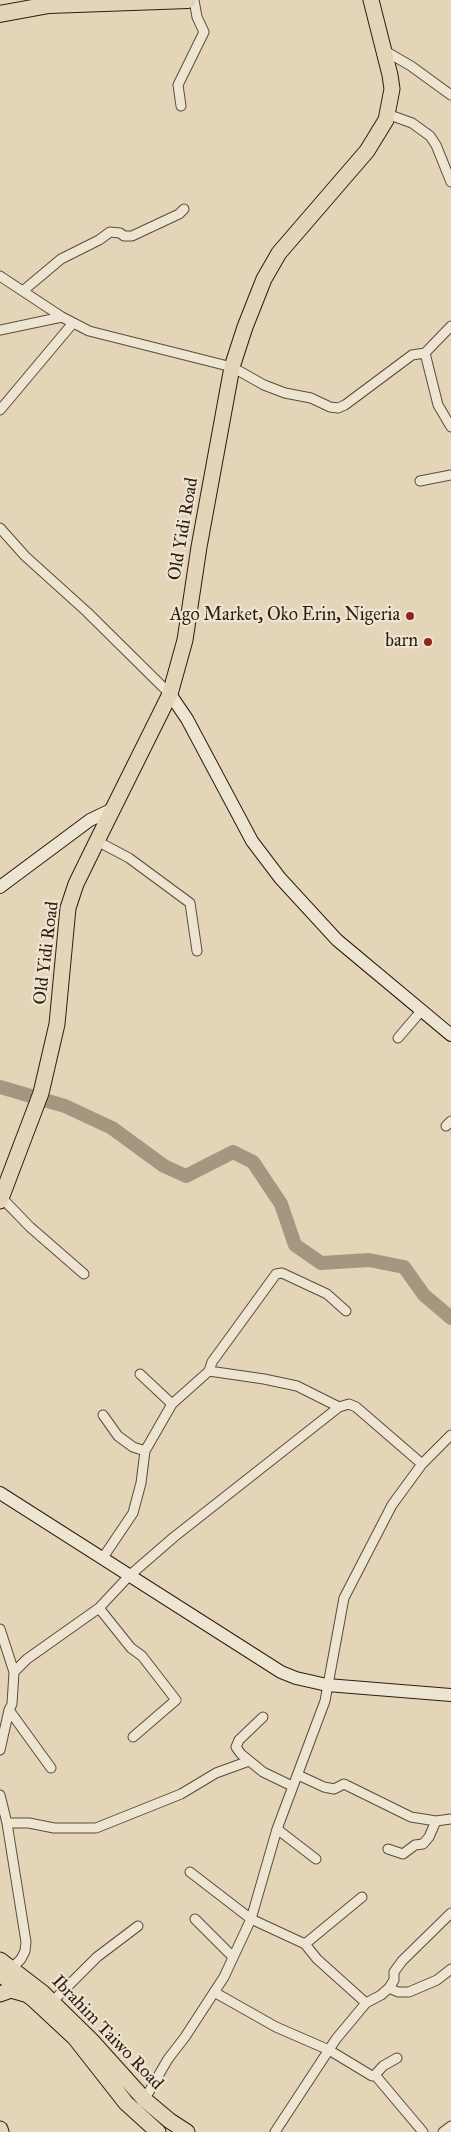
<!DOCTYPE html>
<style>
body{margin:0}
canvas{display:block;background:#e4d5b9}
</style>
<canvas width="451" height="2132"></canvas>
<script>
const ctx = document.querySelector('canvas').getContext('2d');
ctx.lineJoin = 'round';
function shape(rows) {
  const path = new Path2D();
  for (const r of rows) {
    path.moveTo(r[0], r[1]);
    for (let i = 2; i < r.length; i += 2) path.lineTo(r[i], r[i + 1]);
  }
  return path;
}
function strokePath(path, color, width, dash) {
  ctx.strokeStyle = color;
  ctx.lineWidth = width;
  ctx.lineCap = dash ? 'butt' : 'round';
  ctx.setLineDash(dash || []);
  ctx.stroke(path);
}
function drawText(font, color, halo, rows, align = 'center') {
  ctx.font = font + ' "IM FELL Great Primer",serif';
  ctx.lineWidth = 4.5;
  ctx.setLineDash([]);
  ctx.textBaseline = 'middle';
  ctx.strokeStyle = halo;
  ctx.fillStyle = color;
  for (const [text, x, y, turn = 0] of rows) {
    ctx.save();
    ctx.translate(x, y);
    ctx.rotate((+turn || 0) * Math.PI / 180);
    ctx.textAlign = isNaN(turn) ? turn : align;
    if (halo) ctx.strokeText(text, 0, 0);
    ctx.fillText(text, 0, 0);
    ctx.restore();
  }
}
strokePath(shape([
 [0,1087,65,1106,112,1128,164,1166,186,1176,233,1152,253,1162,281,1204,295,1245,321,1263,369,1260,404,1267,424,1295,451,1318]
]), '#a6967f', 14);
const street = shape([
 [385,51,411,66,451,95],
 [181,106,178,85,204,32,197,17,194,0],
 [387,114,412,123,430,136,436,145,451,182],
 [0,276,62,317,89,331,232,367,264,385,285,393,311,398,330,407,338,408,345,405,412,355,425,353],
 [24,290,61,259,99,240,110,232,120,233,124,236,132,236,179,214,184,209],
 [451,326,425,353,438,405,451,427],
 [0,330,62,317],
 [0,410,73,323],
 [420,481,451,475],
 [0,528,25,556,87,612,170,694],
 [97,841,129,858,190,903,197,951],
 [398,1038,422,1010],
 [446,1126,451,1121],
 [1,1197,30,1227,84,1274],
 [209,1371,264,1379,297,1386,339,1407],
 [140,1374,172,1404],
 [103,1415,118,1436,133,1447,145,1451],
 [102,1559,133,1513,141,1483,145,1451,172,1404,209,1371,212,1362,276,1274,282,1273,327,1294,346,1311],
 [99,1608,131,1648,142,1656,176,1700,133,1737],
 [0,1629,14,1672],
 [9,1710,51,1768],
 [263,1717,239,1740,236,1747,241,1754,263,1772,292,1786],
 [0,1750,9,1710,12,1704,14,1672,27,1659,99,1608,129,1576,174,1537,339,1407,349,1404,356,1407,422,1464],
 [298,1775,324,1787,334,1789,344,1784,411,1817,436,1821,451,1819],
 [0,1795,7,1823,26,1942,25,1951,21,1959,11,1969],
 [7,1823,29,1823,54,1828,96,1828,181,1794,216,1773,249,1761],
 [277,1829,316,1859],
 [388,1849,403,1854,415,1845,423,1844,429,1837,436,1821],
 [190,1872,251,1919,305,1944,317,1959,366,2003],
 [195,1919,233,1957],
 [305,1944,362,1897],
 [389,1988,398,1992,409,1992,437,1980,451,1969],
 [214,1992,276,2027,329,2050,372,2076,375,2075,383,2066,397,2058],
 [52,2002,97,1957,138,1926],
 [375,2075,423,2132],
 [143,2102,168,2059,185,2037,224,1977,251,1919,277,1829,325,1701,344,1598,392,1505,422,1464,451,1435],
 [275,2132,336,2039,366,2003,381,1995,389,1988,394,1980,394,1972,402,1961,451,1913],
 [443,2132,451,2126]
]);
const secondary = shape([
 [170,694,187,719,252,841,280,878,337,940,451,1035],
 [0,887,90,820,113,809],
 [0,1493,281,1672,296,1678,327,1685,451,1695]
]);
const primary = shape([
 [0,1201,41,1093,57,1024,68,908,76,884,97,841,170,694,185,640,199,547,232,367,245,327,264,279,279,253,367,151,386,120,392,89,390,75,371,0],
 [0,1960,43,1993,91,2040,145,2100,170,2121,187,2132],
 [0,1974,33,1999,75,2038,126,2103,158,2132],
 [0,1994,11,1990,25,1994],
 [0,2129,1,2132]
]);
const highway = shape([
 [0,14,49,5,188,0]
]);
strokePath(street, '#5c4b3a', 11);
strokePath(secondary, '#2e1d0f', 14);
strokePath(primary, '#2e1d0f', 17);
strokePath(highway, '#2e1d0f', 18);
strokePath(street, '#ede4d2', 9);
strokePath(secondary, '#ede4d2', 12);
strokePath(primary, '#e4d5b9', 15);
strokePath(highway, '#e4d5b9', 16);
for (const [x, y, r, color] of [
 [410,616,5,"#8f2418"],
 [428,642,5,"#8f2418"]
]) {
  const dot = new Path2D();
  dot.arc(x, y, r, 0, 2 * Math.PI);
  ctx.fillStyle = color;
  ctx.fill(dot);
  strokePath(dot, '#ede4d2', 2);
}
drawText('18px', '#2e1d0f', '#ede4d2', [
 ["Old Yidi Road",184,529,-80],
 ["Old Yidi Road",47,953,-83],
 ["Ibrahim Taiwo Road",107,2033,46]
]);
drawText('18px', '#2e1d0f', '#ede4d2', [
 ["Ago Market, Oko Erin, Nigeria",400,616],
 ["barn",418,642]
], 'right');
</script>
